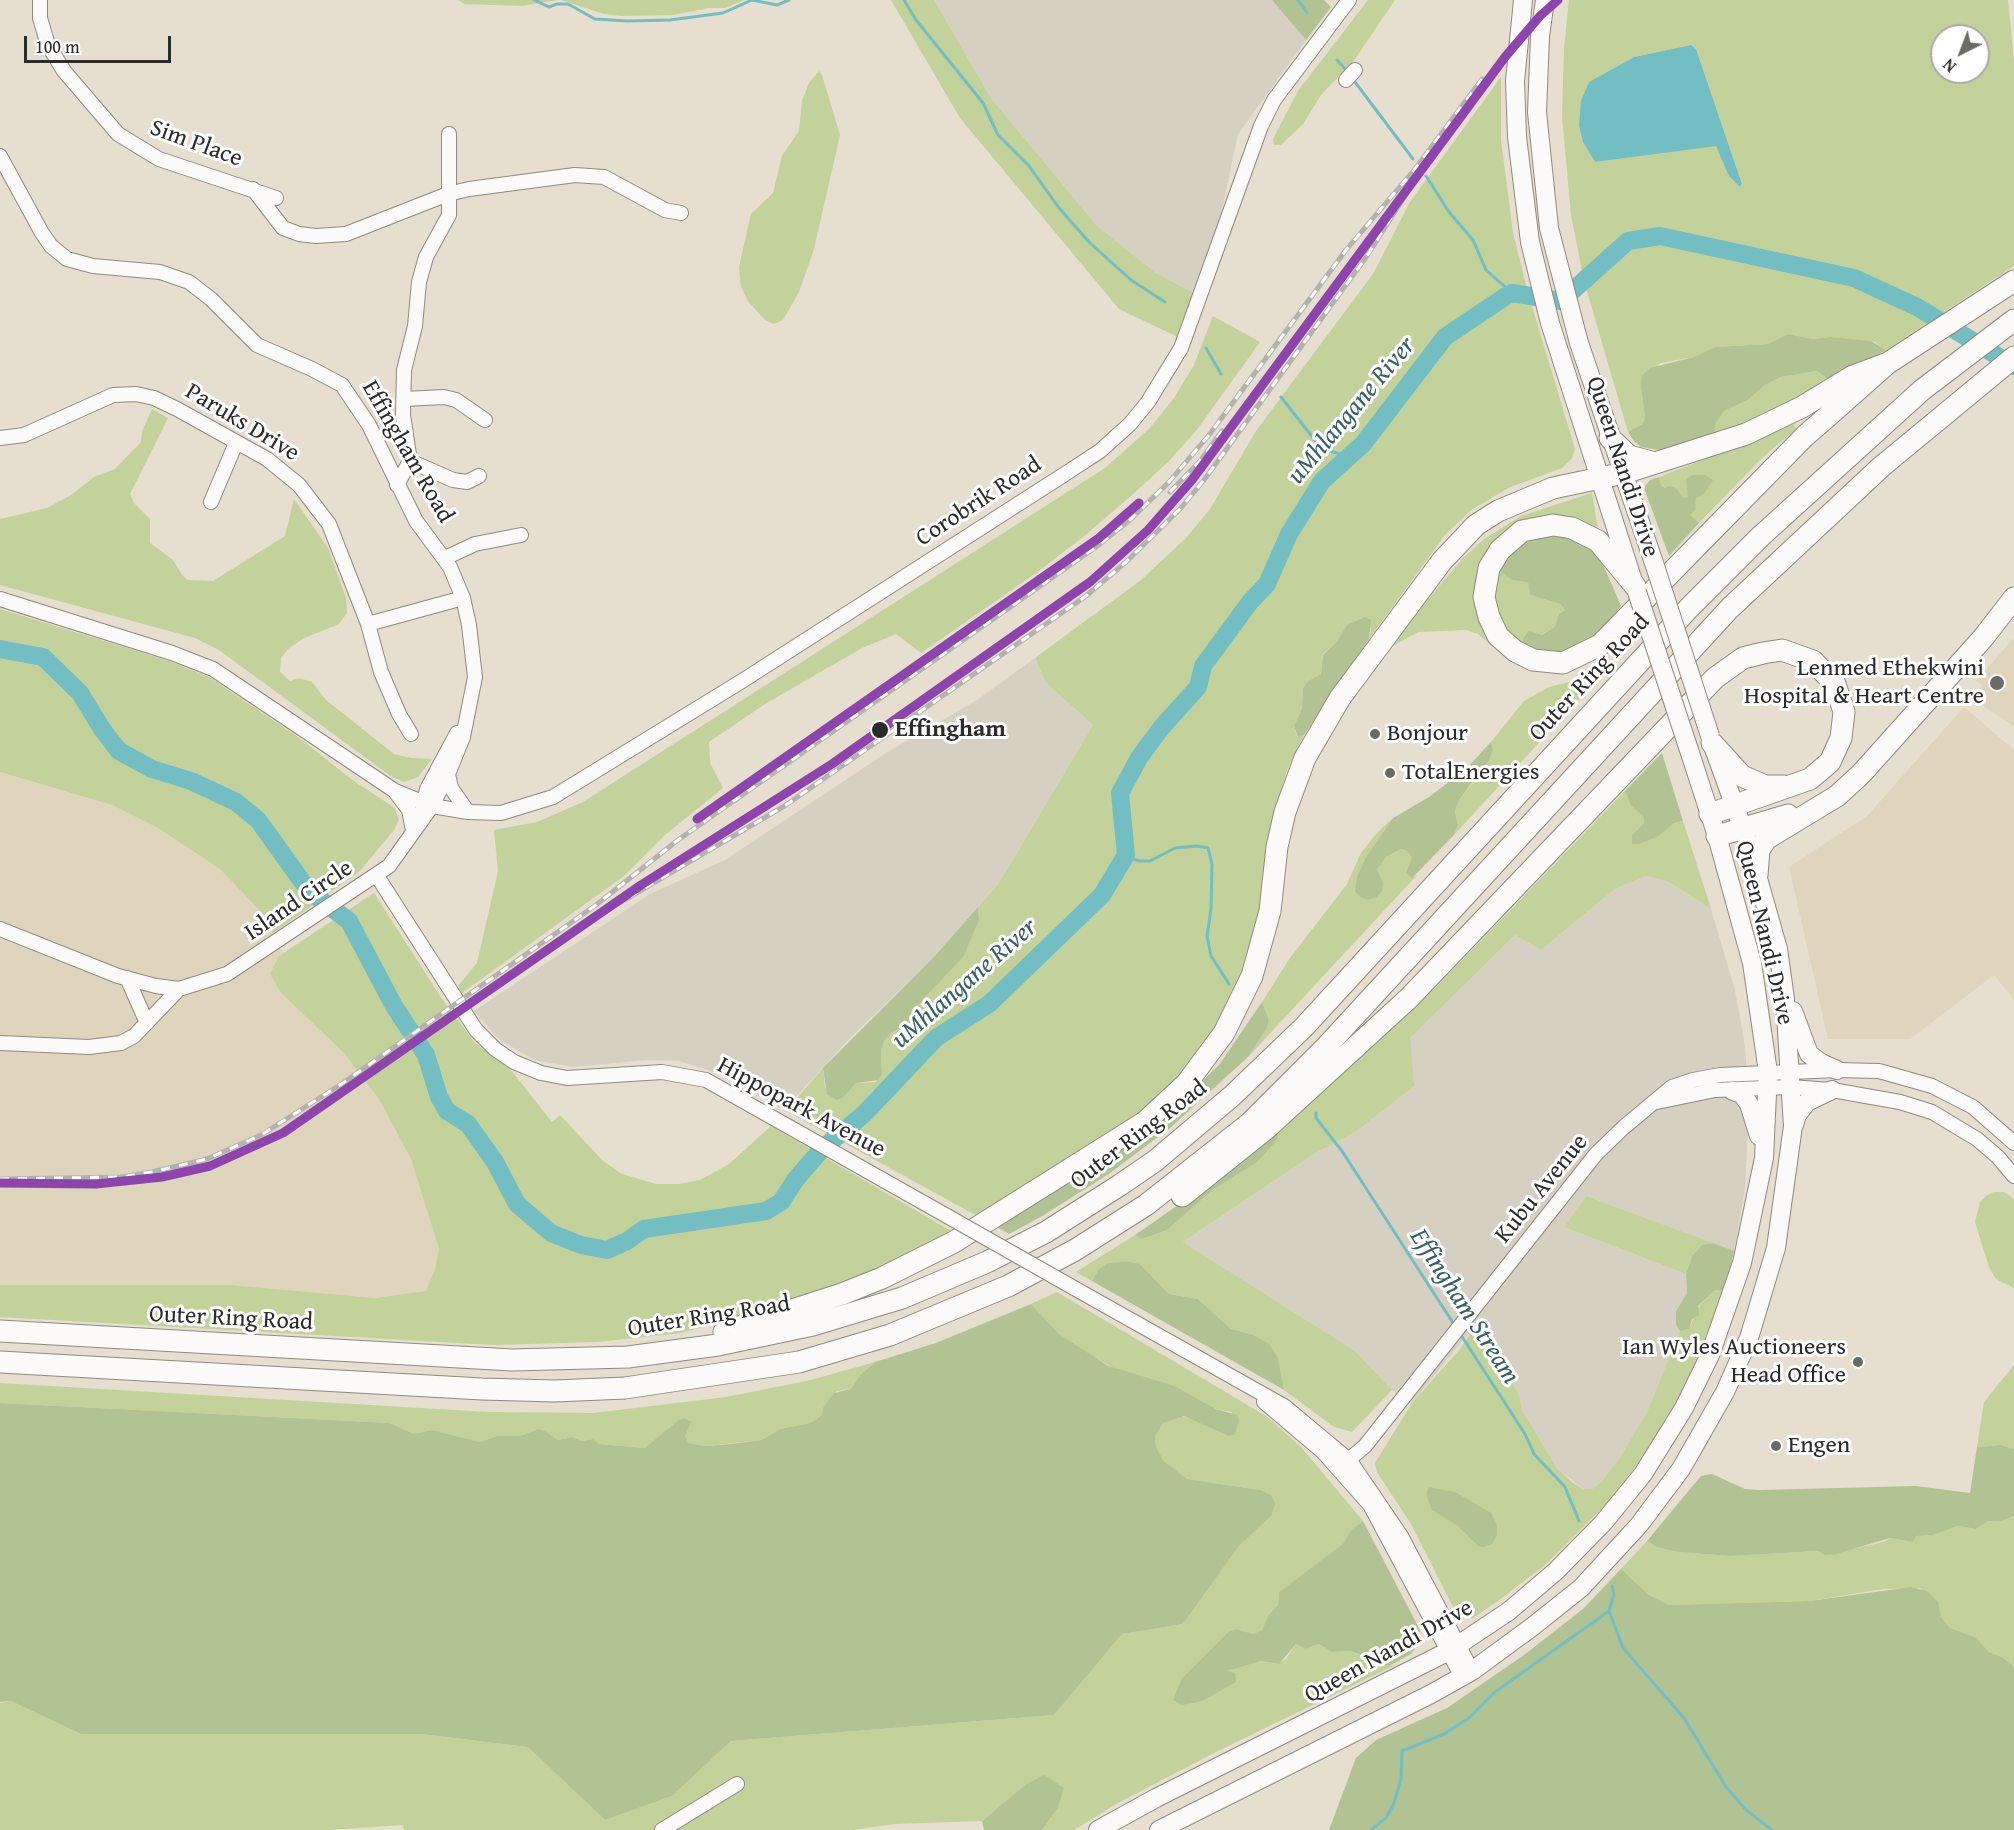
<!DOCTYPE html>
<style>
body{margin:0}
#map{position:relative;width:2014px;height:1830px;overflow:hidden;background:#e6dece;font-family:"Gentium Book Plus",serif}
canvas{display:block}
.north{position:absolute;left:1930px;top:24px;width:60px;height:60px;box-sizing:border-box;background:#fff;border:2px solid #aaa;border-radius:50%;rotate:222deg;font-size:16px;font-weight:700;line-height:24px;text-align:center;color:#2b2b2b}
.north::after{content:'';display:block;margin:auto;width:21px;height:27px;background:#6c6a64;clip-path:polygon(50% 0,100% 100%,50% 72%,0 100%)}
.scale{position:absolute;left:24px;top:36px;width:147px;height:27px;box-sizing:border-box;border:3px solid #2b2b2b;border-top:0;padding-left:8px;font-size:18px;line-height:21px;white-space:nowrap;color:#2b2b2b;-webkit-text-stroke:4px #fff;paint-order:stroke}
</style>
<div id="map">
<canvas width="2014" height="1830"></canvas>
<div class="north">N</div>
<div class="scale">100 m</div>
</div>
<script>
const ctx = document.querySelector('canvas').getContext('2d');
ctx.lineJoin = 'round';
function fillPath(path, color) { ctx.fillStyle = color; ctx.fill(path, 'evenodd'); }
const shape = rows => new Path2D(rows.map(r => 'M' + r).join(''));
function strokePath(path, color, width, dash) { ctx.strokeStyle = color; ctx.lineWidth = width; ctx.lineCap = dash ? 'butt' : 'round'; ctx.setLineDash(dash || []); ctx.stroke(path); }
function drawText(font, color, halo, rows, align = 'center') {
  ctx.font = font + ' "Gentium Book Plus",serif'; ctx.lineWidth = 6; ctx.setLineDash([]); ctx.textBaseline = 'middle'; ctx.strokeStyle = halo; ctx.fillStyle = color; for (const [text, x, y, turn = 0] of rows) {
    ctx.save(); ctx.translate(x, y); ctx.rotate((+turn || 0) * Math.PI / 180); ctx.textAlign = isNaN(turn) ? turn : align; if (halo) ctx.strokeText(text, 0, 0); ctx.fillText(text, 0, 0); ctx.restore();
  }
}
fillPath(shape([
 [2014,638,2014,726,1982,705,1979,698,1982,685,1976,681],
 [1964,707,2014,750,2014,1000,1994,975,1910,1039,1828,1039,1789,867,1867,816],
 [0,772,112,805,158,828,220,869,269,920,273,926,272,934,284,953,279,956,281,993,344,1053,379,1099,411,1159,439,1249,435,1269,426,1291,375,1298,231,1285,0,1285]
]), '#dfd5bd');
fillPath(shape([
 [934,0,1272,0,1306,40,1238,134,1217,233,1196,294,1156,273,1097,226,991,98],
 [1035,658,1046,683,1093,725,999,883,933,958,848,1040,797,1096,786,1111,714,1072,679,1061,646,1060,573,1067,535,1060,501,1041,474,1011,650,894,725,860,886,753,977,700],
 [1646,876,1667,881,1711,909,1735,990,1745,1046,1749,1103,1745,1188,1734,1251,1586,1196,1564,1227,1686,1274,1687,1293,1676,1311,1676,1325,1680,1331,1647,1412,1619,1459,1601,1482,1592,1489,1583,1489,1557,1468,1523,1412,1518,1393,1476,1324,1412,1403,1392,1390,1355,1351,1183,1242,1314,1154,1355,1132,1410,1038,1515,935,1541,950,1615,889]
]), '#d6d0c2');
fillPath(shape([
 [458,0,557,0,522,6,464,4],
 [561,0,744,0,725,8,709,8,673,15,621,16,604,14],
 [891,0,934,0,991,98,1097,226,1156,273,1196,294,1180,338,1119,309,960,118],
 [1368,0,1395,0,1355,59,1321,95,1303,124,1281,145,1274,145,1273,139,1298,91],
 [1569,0,2008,0,2014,60,2014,266,1886,350,1875,342,1830,337,1813,339,1788,334,1768,344,1715,347,1694,357,1660,363,1641,387,1645,418,1642,424,1628,432,1584,281,1571,215,1562,116,1564,49],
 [1942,36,1978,36,1978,72,1942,72],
 [1691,45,1696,49,1742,184,1740,187,1729,176,1717,145,1595,162,1583,142,1579,126,1589,82,1634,57],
 [819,71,822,75,840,135,814,249,799,292,783,320,774,324,765,320,748,301,741,287,739,267,751,214,773,193,782,156,799,131,802,101,809,83],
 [1501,77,1501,140,1513,233,1528,293,1575,449,1572,458,1562,468,1508,488,1470,511,1445,535,1369,639,1371,628,1347,625,1337,641,1323,654,1321,674,1308,681,1303,688,1302,707,1294,726,1297,737,1304,735,1288,768,1277,803,1260,914,1242,973,1214,1029,1189,1065,1142,1111,979,1217,786,1111,823,1068,825,1087,844,1097,856,1083,875,1082,882,1074,881,1051,884,1041,892,1032,906,1026,915,1008,964,956,979,920,978,907,999,883,1093,725,1046,683,1035,658,1141,580,1186,538,1210,509,1256,431,1373,274,1410,202],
 [1213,316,1260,342,1196,431,1168,462,1132,495,1083,537,1036,573,921,653,896,634,862,648,765,704,709,742,710,763,723,788,665,835,624,876,462,993,458,986,477,963,498,871,494,830,537,822,583,802,1105,468,1149,429,1174,398,1194,365],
 [1817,371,1832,382,1752,422,1713,435,1716,423,1724,411,1748,400,1765,385,1781,377],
 [152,409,168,418,130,494,134,503,150,519,150,543,173,560,182,575,188,580,213,581,285,536,294,499,328,548,346,598,347,613,339,624,304,638,288,649,281,658,280,672,290,681,299,678,312,682,326,700,394,754,411,758,432,759,418,777,404,782,392,777,219,650,195,638,0,585,0,519,47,508,71,495,94,477,115,469,141,442,142,431],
 [1794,424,1796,429,1762,458,1699,523,1689,515,1694,510,1696,498,1705,475,1699,477,1688,497,1683,499,1661,485,1659,477],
 [1592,493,1598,530,1579,520,1547,516,1527,520,1478,572,1521,663,1507,659,1478,634,1466,630,1418,632,1384,651,1463,558,1484,539,1521,516],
 [1500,566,1528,582,1530,595,1560,604,1565,610,1559,614,1556,627,1521,645,1508,633,1499,618,1494,592],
 [0,609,166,660,209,677,298,737,355,782,389,804,395,809,399,820,394,830,360,871,272,934,273,926,269,920,220,869,158,828,112,805,0,772],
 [1603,673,1454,835,1458,825,1455,811,1459,800,1481,773,1493,750,1491,742,1524,701,1549,687],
 [1625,791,1631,806,1643,816,1644,823,1632,835,1639,844,1656,837,1674,823,1683,821,1711,909,1667,881,1646,876,1615,889,1541,950,1515,935,1410,1038,1414,1086,1355,1132,1314,1154,1183,1242,1355,1351,1392,1390,1352,1432,1334,1427,1284,1390,1278,1358,1251,1334,1231,1329,1198,1299,1169,1294,1140,1264,1098,1270,1092,1281,1076,1272,1135,1235,1142,1239,1167,1230,1214,1189,1256,1163,1275,1130,1369,1050,1436,987],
 [1393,818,1366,857,1377,870,1386,857,1401,849,1407,851,1412,856,1412,878,1418,874,1248,1057,1267,1028,1269,1020,1262,1002,1290,958,1347,884,1361,853,1376,834],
 [374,893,442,999,475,1043,510,1069,552,1122,560,1115,603,1161,622,1174,656,1184,678,1184,700,1180,729,1164,771,1126,951,1231,903,1257,854,1279,722,1322,681,1333,597,1342,493,1345,0,1317,0,1285,231,1285,375,1298,426,1291,435,1269,439,1249,411,1159,379,1099,344,1053,281,993,270,974,279,956],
 [1994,1192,2004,1192,2014,1199,2014,1288,1996,1279,1989,1267,1975,1222,1980,1202,1987,1195],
 [1586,1196,1713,1243,1702,1245,1692,1256,1686,1274,1564,1227],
 [1725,1288,1701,1353,1675,1406,1644,1456,1607,1503,1545,1565,1498,1601,1473,1618,1461,1617,1456,1613,1411,1524,1377,1472,1375,1463,1412,1403,1461,1348,1476,1324,1485,1332,1518,1393,1523,1412,1557,1468,1573,1483,1583,1489,1592,1489,1601,1482,1619,1459,1647,1412,1680,1331,1689,1329,1698,1307,1715,1290,1720,1291],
 [1057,1292,1266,1416,1301,1447,1363,1521,1352,1529,1344,1544,1279,1592,1278,1605,1269,1614,1262,1630,1253,1634,1237,1629,1229,1631,1182,1678,1226,1672,1248,1662,1260,1661,1277,1664,1286,1659,1296,1644,1306,1649,1319,1644,1332,1652,1351,1651,1389,1666,1395,1665,1216,1752,1118,1803,1074,1830,1042,1830,1057,1809,1025,1785,982,1821,894,1824,853,1830,404,1830,403,1825,328,1830,0,1830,0,1703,11,1701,81,1734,421,1734,528,1747,605,1820,672,1796,731,1741,1054,1715,1122,1634,1183,1624,1239,1546,1271,1516,1260,1490,1187,1479,1164,1461,1156,1447,1155,1436,1158,1429,1162,1423,1180,1416,1200,1421,1229,1436,1232,1412,1216,1409,1175,1386,1122,1373,1083,1351,1059,1334,1031,1304],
 [875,1362,861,1374,851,1389,837,1391,824,1408,822,1415,810,1423,780,1429,762,1440,706,1446,687,1443,685,1436,645,1448,599,1444,593,1439,582,1441,572,1437,558,1440,545,1431,538,1429,520,1436,497,1436,480,1442,432,1430,414,1434,390,1423,0,1403,0,1383,488,1412,594,1413,726,1397,811,1380],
 [2014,1365,2014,1449,2001,1445,1977,1447,1984,1402],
 [2014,1516,2014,1666,2002,1657,1989,1652,1975,1637,1950,1628,1941,1617,1935,1599,1920,1588,1883,1589,1810,1601,1668,1605,1649,1595,1621,1569,1647,1541,1656,1547,1678,1552,1730,1556,1818,1551,1824,1555,1884,1542,1890,1538,1913,1542,1915,1536,1933,1535,1958,1526,1976,1529,1988,1521,2001,1521]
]), '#c3d19a');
fillPath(shape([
 [1272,0,1324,0,1331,7,1306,40],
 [1788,334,1813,339,1830,337,1871,341,1886,350,1832,382,1817,371,1781,377,1765,385,1748,400,1724,411,1716,423,1713,435,1660,450,1641,447,1634,441,1628,432,1642,424,1645,418,1641,387,1642,376,1650,368,1694,357,1715,347,1768,344],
 [1692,475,1705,475,1713,480,1703,495,1696,498,1695,510,1690,515,1699,523,1669,556,1644,488,1650,480,1659,477,1661,485,1665,488,1670,486,1676,488,1683,498,1688,497,1686,480],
 [1559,535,1584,543,1599,555,1621,606,1601,632,1572,651,1546,654,1521,645,1524,637,1529,631,1542,635,1555,627,1559,614,1565,610,1560,604,1530,595,1528,582,1513,580,1502,573,1500,566,1525,542],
 [1365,617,1371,620,1369,639,1304,735,1298,737,1294,726,1302,708,1303,688,1308,681,1321,674,1323,655,1337,641,1347,625],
 [1491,742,1493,750,1489,760,1459,800,1455,811,1458,825,1454,835,1412,878,1406,873,1412,857,1407,851,1401,849,1386,857,1377,870,1383,883,1382,891,1377,897,1367,900,1360,897,1355,891,1357,877,1366,857,1393,818,1429,797,1466,769],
 [1662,753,1683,821,1674,823,1657,837,1639,844,1632,844,1632,835,1644,823,1643,816,1631,806,1625,791],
 [978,907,979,920,964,956,915,1008,906,1026,892,1032,884,1041,881,1051,882,1074,878,1080,856,1083,844,1097,837,1100,827,1094,823,1068,933,958],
 [1262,1002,1269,1020,1267,1028,1248,1057,1170,1128,1110,1173,1044,1215,1009,1234,994,1225,1163,1119,1219,1065],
 [1275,1130,1278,1133,1277,1140,1256,1163,1214,1189,1167,1230,1142,1239,1135,1235,1194,1194],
 [1713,1243,1734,1251,1725,1288,1720,1291,1715,1290,1698,1306,1699,1315,1692,1319,1689,1329,1680,1331,1676,1325,1676,1311,1687,1293,1686,1274,1692,1256,1702,1245],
 [1128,1262,1140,1264,1169,1294,1198,1299,1231,1329,1251,1334,1269,1344,1278,1358,1284,1390,1092,1281,1098,1270,1108,1263],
 [1031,1304,1059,1334,1108,1366,1175,1386,1216,1409,1237,1415,1239,1420,1235,1434,1229,1436,1184,1416,1163,1423,1155,1436,1156,1447,1164,1461,1187,1479,1260,1490,1271,1495,1275,1504,1271,1516,1239,1546,1183,1624,1122,1634,1054,1715,731,1741,672,1796,605,1820,528,1747,421,1734,81,1734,11,1701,0,1702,0,1403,390,1423,414,1434,432,1430,480,1442,497,1436,520,1436,538,1429,545,1431,558,1440,572,1437,582,1441,593,1439,599,1444,645,1448,679,1420,685,1418,691,1422,685,1436,688,1443,706,1446,731,1444,762,1440,780,1429,810,1423,822,1415,823,1408,834,1393,851,1389,861,1374,875,1362,936,1343],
 [2001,1445,2014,1449,2014,1516,2001,1521,1988,1521,1976,1529,1958,1526,1933,1535,1916,1536,1913,1542,1890,1538,1836,1554,1824,1555,1818,1551,1730,1556,1678,1552,1656,1547,1647,1541,1701,1476,1712,1474,1745,1489,1760,1490,1916,1486,1970,1493,1977,1447],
 [1429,1487,1455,1492,1491,1513,1497,1525,1497,1535,1492,1544,1484,1547,1478,1546,1458,1526,1432,1510,1426,1494],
 [1363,1521,1420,1630,1417,1646,1411,1654,1389,1666,1351,1651,1332,1652,1319,1644,1306,1649,1296,1644,1279,1664,1260,1661,1227,1671,1235,1673,1236,1682,1202,1701,1182,1705,1173,1700,1182,1678,1229,1631,1237,1629,1253,1634,1262,1630,1269,1614,1278,1605,1279,1592,1343,1544,1352,1529],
 [1621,1569,1649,1595,1669,1605,1810,1601,1911,1587,1927,1591,1938,1602,1941,1617,1950,1628,1975,1637,1989,1652,2002,1657,2014,1666,2014,1830,1329,1830,1356,1758,1376,1740,1447,1708,1524,1655,1583,1609],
 [1044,1775,1064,1788,1057,1809,1042,1830,984,1830,982,1821,1025,1785]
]), '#b1c293');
fillPath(shape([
 [1691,45,1696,49,1742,184,1740,187,1729,176,1716,146,1595,162,1583,142,1579,126,1581,101,1589,82,1634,57]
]), '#72bec2');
strokePath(shape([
 [534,0,549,7,557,4,568,4,595,19,627,21,670,20,723,13,752,0],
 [752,0,777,5,789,0],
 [904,0,916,20,983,103,998,135,1029,166,1059,208,1090,243,1131,280,1165,302],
 [1298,0,1307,13],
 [1337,60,1348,72],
 [1352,78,1413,159],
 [1426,176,1449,212,1473,240,1486,270,1512,293],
 [1206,348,1221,374],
 [1281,397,1321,448,1343,455,1359,447],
 [1125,841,1128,858,1140,861,1150,861,1175,848,1197,846,1208,848,1212,864,1211,909,1207,936,1211,956,1229,984],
 [1316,1113,1316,1118,1342,1151,1455,1326],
 [1459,1332,1525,1434,1534,1454,1565,1487,1579,1521],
 [1609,1611,1623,1648,1684,1718,1726,1787,1746,1810,1772,1830],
 [1371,1830,1386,1818,1394,1803,1401,1778,1402,1751,1444,1734,1469,1718,1495,1692,1609,1611,1614,1594,1612,1586]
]), '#72bec2', 3);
strokePath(shape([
 [0,649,43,657,80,693,102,729,119,751,152,769,191,781,236,802,258,820,309,891,349,921,394,1006,426,1055,439,1097,447,1111,468,1124,495,1162,517,1204,551,1233,581,1245,607,1250,627,1241,644,1229,766,1211,781,1202,796,1179,822,1149,864,1114,936,1038,989,1004,1102,895,1126,855,1120,793,1139,758,1161,728,1198,687,1203,666,1250,602,1267,584,1289,534,1322,481,1363,444,1445,337,1506,296,1512,293,1561,301,1628,241,1660,236,1854,278,1917,307,2014,366]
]), '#72bec2', 18);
const minor = shape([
 [40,0,40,18,48,45,64,71,118,134,159,159,276,198],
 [1346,80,1355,70],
 [0,156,42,233,51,246,67,259,93,266,160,272,189,282,211,299,257,345,312,369,342,385,369,425,416,521,450,567,463,598,469,625,475,677,463,737,448,774,432,806,389,866,227,974,179,989,156,986,118,976,0,929],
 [253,189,283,228,299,234,316,236,346,234,448,194,469,189,575,175,604,177,665,210,681,213],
 [404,399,444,397,456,400,485,420],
 [0,438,24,435,113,395,136,394,154,398,177,409,267,459,299,485,329,524,368,624,381,672,399,714,411,734],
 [410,461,453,480,467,482,479,476],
 [397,485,410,461,403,415,404,370,415,326,419,282,426,257,449,215,449,134],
 [211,502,236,443],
 [445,558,475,544,521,535],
 [0,599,172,653,213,669,395,791,432,806,468,812,501,813,553,797,742,681,1068,472,1100,451,1130,424,1148,402,1181,348,1261,126,1274,100,1349,0],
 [368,624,463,598],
 [448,774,451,788,468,812],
 [396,793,409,810,413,831],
 [422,811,427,789,457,733],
 [377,876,476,1030,495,1049,514,1062,541,1073,567,1078,662,1072,706,1080,947,1216],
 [127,978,147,1023],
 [0,1043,89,1047,121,1043,134,1036,179,989],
 [1657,1102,1715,1090,1790,1087,1832,1090,1900,1102,1932,1112,1977,1139,1998,1157,2014,1176],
 [1074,1288,1284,1406,1350,1461,1401,1536,1472,1671],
 [1264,1402,1323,1452,1370,1505,1462,1677],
 [1339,1468,1365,1446,1596,1154,1624,1127,1672,1087,1693,1080,1720,1075,1837,1070,1879,1071,1932,1086,1973,1107,2014,1143],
 [662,1830,737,1784]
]);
const major = shape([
 [1523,0,1515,81,1517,137,1530,242,1550,323,1633,581],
 [1545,0,1540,36,1537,112,1549,228,1579,343,1655,566],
 [1793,1011,1809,1054,1821,1063,1837,1070],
 [1733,1091,1742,1094,1749,1104,1759,1136],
 [1794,1125,1797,1115,1807,1102,1832,1090],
 [1098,1830,1156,1798,1449,1651,1509,1611,1556,1571,1603,1523,1643,1474,1684,1408,1710,1355,1742,1263,1764,1158,1768,1072,1752,963,1717,836,1690,753],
 [1159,1830,1431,1694,1472,1671,1532,1627,1581,1588,1639,1525,1681,1469,1725,1392,1749,1338,1776,1248,1793,1126,1785,999,1778,949,1747,840,1713,746]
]);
const highway = shape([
 [1610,438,1629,456,1655,463],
 [1635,586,1598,541,1572,528,1553,525,1522,531,1500,550,1489,568,1484,597,1489,617,1498,636,1515,651,1533,660,1563,663,1600,645,1805,436,1836,409,1888,363,2014,281],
 [1712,743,1742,776,1765,786,1784,786],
 [1717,836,1788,815],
 [1757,875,1759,850,1766,839,1837,796,1861,774,1983,638,2014,598],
 [1182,1196,1267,1128,1409,998,1715,678,1743,658,1763,653,1782,650,1813,661,1835,684,1844,712,1841,738,1830,762,1810,779,1710,814],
 [0,1331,512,1360,628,1357,718,1345,813,1325,902,1298,987,1262,1046,1232,1120,1185,1155,1161,1232,1096,1304,1027,1689,608,1761,536,1922,390,2014,320],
 [724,1332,842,1294,882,1278,954,1242,1145,1122,1186,1084,1224,1033,1252,976,1270,911,1277,847,1285,812,1305,758,1340,698,1442,561,1476,525,1498,511,1553,488,1624,473,1746,434,1802,407,1853,376,1888,363],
 [0,1362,482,1389,555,1391,625,1388,799,1362,890,1335,1008,1286,1075,1250,1146,1205,1250,1123,1324,1049,1730,608,1881,467,2014,357]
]);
strokePath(minor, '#8f8a82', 16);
strokePath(major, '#8f8a82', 20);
strokePath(highway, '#8f8a82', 23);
strokePath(minor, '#fbfaf8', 14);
strokePath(major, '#fbfaf8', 18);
strokePath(highway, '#fbfaf8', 21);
const rail = shape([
 [1170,492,1200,461,1222,431],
 [599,915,786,805,1086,596,1126,562,1180,509,1204,480,1367,256,1413,183],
 [0,1179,121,1177,152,1172,207,1159,261,1135,340,1085,596,905,678,840,1096,547,1131,519,1169,482,1209,435,1346,250,1415,169,1482,79]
]);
strokePath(rail, '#b3b2af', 5);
strokePath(rail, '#fff', 3, [9]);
const minorBridge = shape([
 [947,1216,1074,1288]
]);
const majorBridge = shape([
 [1655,566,1710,736],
 [1637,592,1690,753]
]);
strokePath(minorBridge, '#8f8a82', 16, []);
strokePath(majorBridge, '#8f8a82', 20, []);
strokePath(minorBridge, '#fbfaf8', 14);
strokePath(majorBridge, '#fbfaf8', 18);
strokePath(shape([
 [697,819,1099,538,1139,503],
 [0,1183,96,1184,162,1177,210,1166,283,1133,641,885,832,764,1090,582,1148,530,1192,480,1505,57,1540,16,1558,0]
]), '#8e44ad', 9);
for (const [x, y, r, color] of [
 [1997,683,8,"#6c6a64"],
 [880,730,9,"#2b2b2b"],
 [1375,734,6,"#6c6a64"],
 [1390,773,6,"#6c6a64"],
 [1858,1362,6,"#6c6a64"],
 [1776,1446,6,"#6c6a64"]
]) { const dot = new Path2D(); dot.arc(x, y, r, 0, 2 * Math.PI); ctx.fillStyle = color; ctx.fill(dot); strokePath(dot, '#fff', 2); }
drawText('24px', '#2b2b2b', '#fff', [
 ["Sim Place",196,144,20],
 ["Paruks Drive",242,423,31],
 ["Effingham Road",407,452,60],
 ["Queen Nandi Drive",1622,467,72],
 ["Corobrik Road",979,502,-33],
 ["Outer Ring Road",1590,678,-47],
 ["Island Circle",299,901,-34],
 ["Queen Nandi Drive",1764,933,77],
 ["Hippopark Avenue",801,1108,28],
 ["Outer Ring Road",1139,1135,-37],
 ["Kubu Avenue",1542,1189,-51],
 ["Outer Ring Road",709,1317,-9],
 ["Outer Ring Road",231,1319,3],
 ["Queen Nandi Drive",1389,1652,-29]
]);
drawText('24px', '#2b2b2b', '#fff', [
 ["Lenmed Ethekwini",1984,669,"right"],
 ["Hospital & Heart Centre",1984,697,"right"],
 ["Bonjour",1387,734],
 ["TotalEnergies",1402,773],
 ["Ian Wyles Auctioneers",1846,1348,"right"],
 ["Head Office",1846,1376,"right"],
 ["Engen",1788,1446]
], 'left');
drawText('bold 24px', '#2b2b2b', '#fff', [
 ["Effingham",895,730]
], 'left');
drawText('italic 26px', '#346165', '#fff', [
 ["uMhlangane River",1352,411,-50],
 ["uMhlangane River",965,984,-41],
 ["Effingham Stream",1464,1307,57]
]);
</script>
